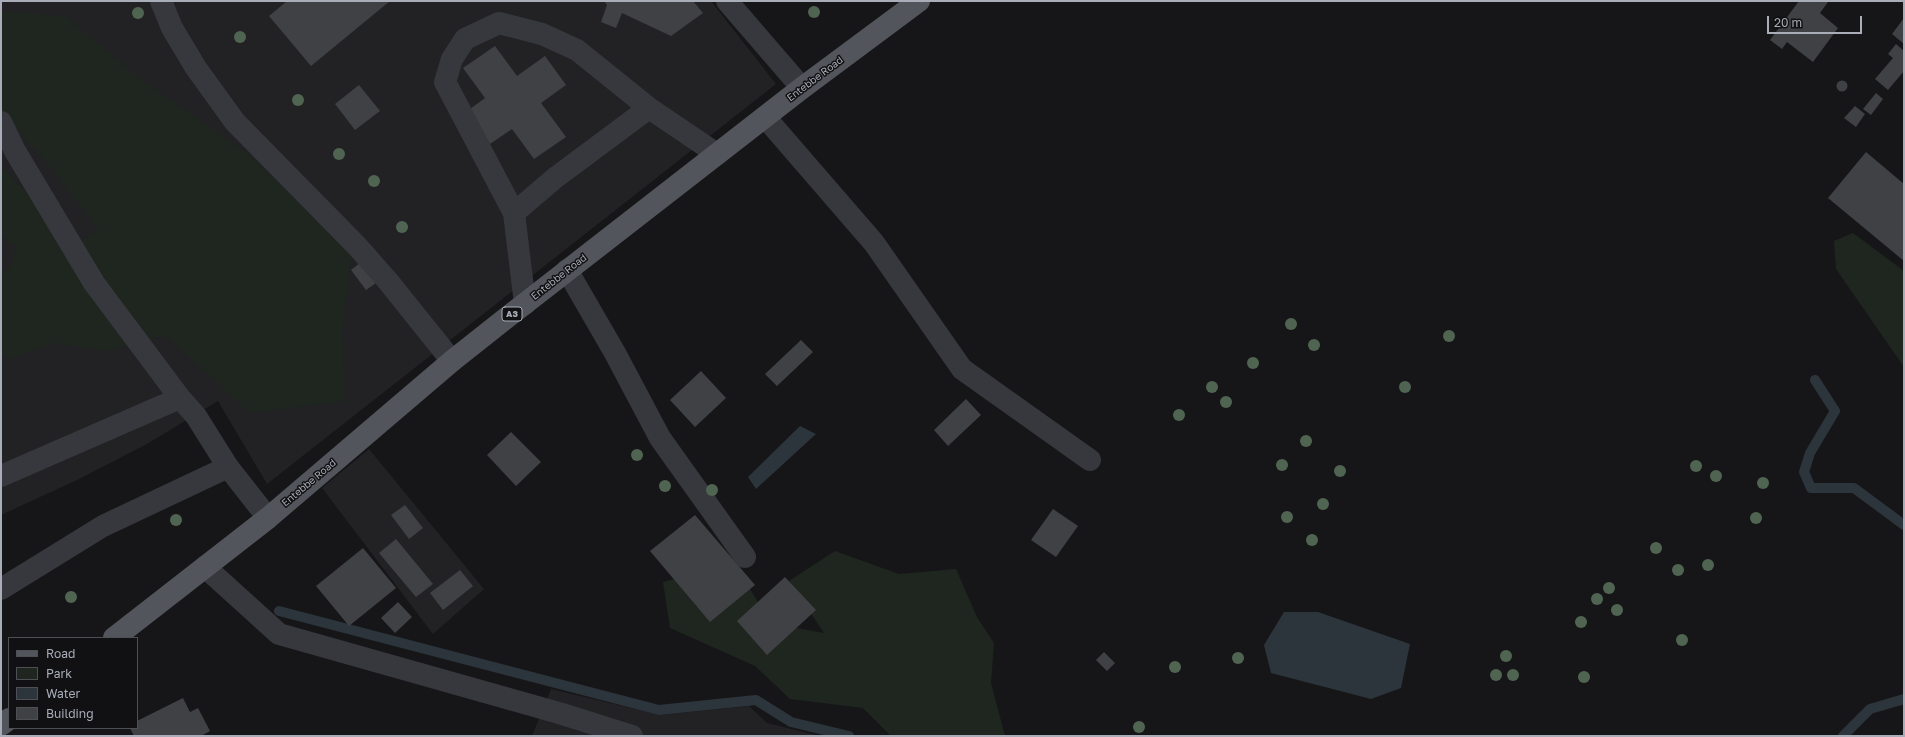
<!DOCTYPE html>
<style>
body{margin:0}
#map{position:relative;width:1905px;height:737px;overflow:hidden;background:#161618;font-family:"Golos Text",sans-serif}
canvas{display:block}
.frame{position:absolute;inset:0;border:2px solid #a8adb8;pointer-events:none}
.legend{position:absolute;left:8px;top:637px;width:130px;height:92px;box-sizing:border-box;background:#111113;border:1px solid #4d4f55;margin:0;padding:5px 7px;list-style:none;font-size:12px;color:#a8adb8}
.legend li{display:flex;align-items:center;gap:8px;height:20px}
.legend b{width:20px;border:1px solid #4d4f55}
.scale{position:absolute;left:1767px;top:16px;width:95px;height:18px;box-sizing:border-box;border:2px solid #a8adb8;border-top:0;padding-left:5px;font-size:12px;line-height:14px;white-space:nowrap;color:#a8adb8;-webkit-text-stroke:3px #111113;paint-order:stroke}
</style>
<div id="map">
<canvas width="1905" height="737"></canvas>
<div class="frame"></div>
<ul class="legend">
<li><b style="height:5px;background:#53555c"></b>Road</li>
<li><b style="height:11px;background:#1e261f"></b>Park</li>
<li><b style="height:11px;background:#2c353c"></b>Water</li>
<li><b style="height:11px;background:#404145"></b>Building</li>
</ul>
<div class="scale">20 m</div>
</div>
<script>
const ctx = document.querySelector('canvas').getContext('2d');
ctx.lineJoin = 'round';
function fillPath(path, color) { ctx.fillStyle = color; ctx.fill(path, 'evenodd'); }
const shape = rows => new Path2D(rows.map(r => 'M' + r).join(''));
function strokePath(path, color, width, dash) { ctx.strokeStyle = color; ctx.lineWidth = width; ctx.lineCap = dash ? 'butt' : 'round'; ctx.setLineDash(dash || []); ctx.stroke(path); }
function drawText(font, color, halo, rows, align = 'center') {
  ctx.font = font + ' "Golos Text",sans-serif'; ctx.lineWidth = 3; ctx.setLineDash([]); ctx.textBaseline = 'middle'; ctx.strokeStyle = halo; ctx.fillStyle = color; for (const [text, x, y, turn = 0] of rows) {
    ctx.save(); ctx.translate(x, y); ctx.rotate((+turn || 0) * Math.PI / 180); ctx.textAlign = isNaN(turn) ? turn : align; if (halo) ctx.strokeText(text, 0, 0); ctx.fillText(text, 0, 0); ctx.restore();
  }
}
fillPath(shape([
 [1,1,711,1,776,84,267,484,218,401,147,444,77,480,1,515],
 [369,449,484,589,433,634,322,488],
 [551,689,660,715,749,706,767,723,820,736,532,736]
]), '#222225');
fillPath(shape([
 [1,11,65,16,138,77,247,153,352,249,342,331,345,401,249,413,166,335,106,351,54,343,8,359,1,354,1,271,9,270,16,247,1,235,1,167,77,244,98,229,46,161,1,113],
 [1853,233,1904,271,1904,367,1836,269,1834,241],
 [835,551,899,574,956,569,977,617,994,643,991,683,1005,736,891,736,863,708,790,699,755,666,670,628,663,582,735,563,770,623,824,633,789,581]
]), '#1e261f');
fillPath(shape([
 [800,426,816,434,756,489,748,477],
 [1284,612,1318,612,1410,644,1401,688,1371,699,1271,673,1264,645]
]), '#2c353c');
strokePath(shape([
 [1815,380,1835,411,1810,453,1804,472,1811,488,1854,488,1904,525],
 [279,611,659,710,756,700,791,722,849,736],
 [1843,736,1870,709,1904,699]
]), '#2c353c', 10);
fillPath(shape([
 [287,1,390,1,311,66,269,16],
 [604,1,693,1,703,13,671,36,622,13,616,28,601,22,607,5],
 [1799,1,1827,1,1828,2,1820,13,1838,28,1813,62,1787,42,1782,49,1770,40],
 [1904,18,1904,44,1892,34],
 [1896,44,1904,51,1904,71,1888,90,1875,79,1893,58,1888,54],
 [495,46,517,76,545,56,566,85,541,103,566,137,534,159,512,129,490,144,466,112,485,98,463,68],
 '1836.5 86a5.5 5.5 0 1 1 11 0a5.5 5.5 0 1 1-11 0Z',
 [359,85,380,111,355,130,335,104],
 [1876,93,1883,99,1871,115,1863,109],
 [1855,106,1865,114,1856,127,1844,118],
 [1866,152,1904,184,1904,261,1828,198],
 [365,259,380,280,366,290,351,270],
 [801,340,813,352,777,386,765,374],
 [701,371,726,398,695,427,670,400],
 [966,399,981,415,948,446,934,430],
 [511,432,541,462,516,486,487,455],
 [405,505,423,528,409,539,391,515],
 [1053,509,1078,526,1056,557,1031,540],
 [695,515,755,585,710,622,650,551],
 [396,539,433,584,416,597,379,553],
 [363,548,396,588,349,626,316,586],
 [460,570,473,586,443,610,430,593],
 [785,577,816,610,767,655,737,621],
 [398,602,412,617,395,633,381,618],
 [1104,652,1115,663,1107,671,1096,660],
 [183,698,190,712,198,708,210,731,201,736,134,736,130,728,137,728,137,721]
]), '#404145');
strokePath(shape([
 [161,1,172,28,196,68,235,122,357,246,387,280,452,361],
 [727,1,802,88],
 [765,117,874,243,962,369,1090,460],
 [1,122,15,151,94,283,180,398],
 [514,213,445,82,452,59,465,39,499,23,542,34,577,50,649,108],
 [567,270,615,353,660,438,745,557],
 [525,304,514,213,555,178,649,108,717,154],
 [1,476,180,398,196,416,228,467,268,518],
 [205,567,279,634,559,713,632,736],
 [1,589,103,526,228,467]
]), '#37383d', 22);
strokePath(shape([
 [114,638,268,518,452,361,505,319,802,88,919,1],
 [1,725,9,719]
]), '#53555c', 22);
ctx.fillStyle = '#506452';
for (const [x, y] of [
 [814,12],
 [138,13],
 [240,37],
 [298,100],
 [339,154],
 [374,181],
 [402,227],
 [1291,324],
 [1449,336],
 [1314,345],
 [1253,363],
 [1212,387],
 [1405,387],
 [1226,402],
 [1179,415],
 [1306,441],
 [637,455],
 [1282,465],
 [1696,466],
 [1340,471],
 [1716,476],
 [1763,483],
 [665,486],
 [712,490],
 [1323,504],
 [1287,517],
 [1756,518],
 [176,520],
 [1312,540],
 [1656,548],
 [1708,565],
 [1678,570],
 [1609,588],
 [71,597],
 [1597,599],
 [1617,610],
 [1581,622],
 [1682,640],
 [1506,656],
 [1238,658],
 [1175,667],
 [1496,675],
 [1513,675],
 [1584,677],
 [1139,727]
]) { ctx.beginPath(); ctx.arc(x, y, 6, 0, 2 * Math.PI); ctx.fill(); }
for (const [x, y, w] of [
 [512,314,20]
]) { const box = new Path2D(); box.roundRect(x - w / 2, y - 7, w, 14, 3); ctx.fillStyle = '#111113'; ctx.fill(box); strokePath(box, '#a8adb8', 1); }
drawText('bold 9px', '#a8adb8', null, [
 ["A3",512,314]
]);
drawText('10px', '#a8adb8', '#111113', [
 ["Entebbe Road",815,79,-37],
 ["Entebbe Road",559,277,-38],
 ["Entebbe Road",309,483,-40]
]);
</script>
